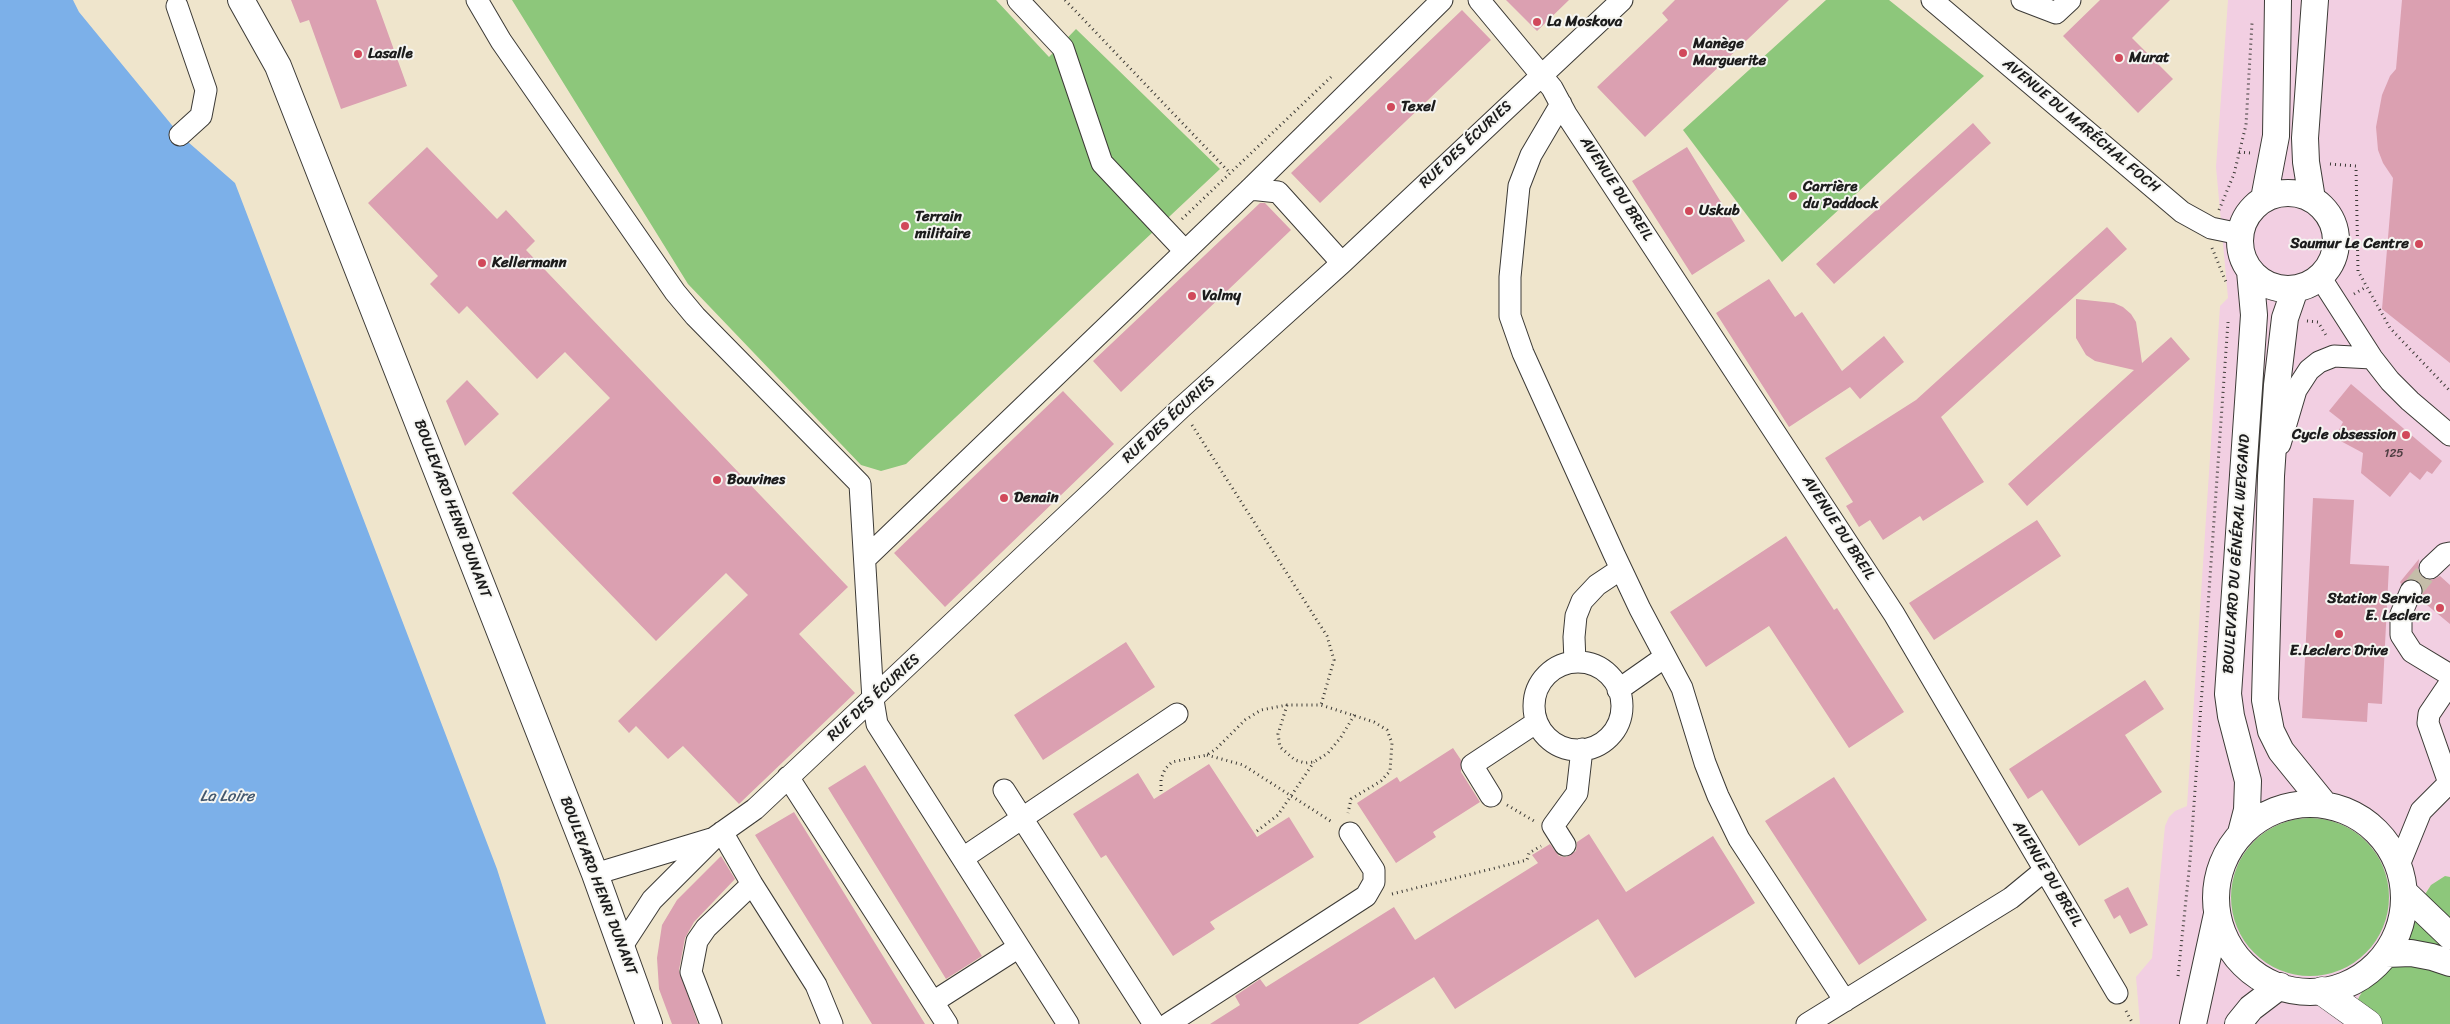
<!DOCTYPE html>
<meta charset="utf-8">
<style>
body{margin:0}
canvas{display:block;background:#efe5cc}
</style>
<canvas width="2450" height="1024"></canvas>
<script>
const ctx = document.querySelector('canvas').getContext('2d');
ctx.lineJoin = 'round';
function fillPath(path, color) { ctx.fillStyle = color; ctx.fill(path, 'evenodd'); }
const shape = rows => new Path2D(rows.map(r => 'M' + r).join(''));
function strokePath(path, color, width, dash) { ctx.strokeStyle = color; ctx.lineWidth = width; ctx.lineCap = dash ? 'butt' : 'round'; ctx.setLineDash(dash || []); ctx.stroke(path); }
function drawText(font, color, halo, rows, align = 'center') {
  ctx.font = font + ' Sriracha,sans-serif'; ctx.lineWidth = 4; ctx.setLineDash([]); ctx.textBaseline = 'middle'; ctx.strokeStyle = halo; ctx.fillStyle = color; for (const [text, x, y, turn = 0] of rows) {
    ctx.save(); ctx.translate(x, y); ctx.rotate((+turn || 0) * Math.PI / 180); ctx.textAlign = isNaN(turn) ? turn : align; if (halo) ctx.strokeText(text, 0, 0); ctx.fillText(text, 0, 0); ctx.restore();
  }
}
fillPath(shape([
 [2228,0,2450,0,2450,877,2445,876,2430,886,2359,997,2350,1024,2140,1024,2136,977,2152,958,2165,826,2169,817,2175,811,2187,806,2220,306,2228,298,2216,167]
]), '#f2cfe2');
fillPath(shape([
 [512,0,996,0,1049,57,1076,29,1220,169,906,464,881,471,861,465,688,284],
 [1826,0,1889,0,1984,76,1782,262,1683,130],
 '2231 897a79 79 0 1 1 158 0a79 79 0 1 1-158 0Z',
 [2445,876,2450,877,2450,1024,2350,1024,2359,997,2431,885]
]), '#8dc77b');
fillPath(shape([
 [0,0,73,0,79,12,180,135,235,183,497,869,546,1024,0,1024]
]), '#7cb0e9');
fillPath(shape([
 [291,0,376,0,407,86,341,109,309,20,300,23],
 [1506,0,1569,0,1537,31],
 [1675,0,1789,0,1645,137,1597,87,1668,20,1662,13],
 [2100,0,2170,0,2132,38,2173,79,2138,113,2063,36],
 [2402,0,2450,0,2450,363,2382,309,2393,178,2383,163,2378,150,2376,127,2382,95,2390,76,2396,69],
 [1462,10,1491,40,1320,203,1291,173],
 [1973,123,1991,143,1834,284,1816,264],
 [427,147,497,219,506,210,535,241,526,250,848,587,799,634,855,693,739,804,683,746,668,759,636,726,629,733,618,721,748,595,726,573,656,641,512,493,610,398,565,352,537,379,467,306,459,314,430,284,438,276,368,203],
 [1687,147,1745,241,1692,275,1632,181],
 [1260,203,1265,203,1291,230,1121,392,1093,361],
 [2107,227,2127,249,1941,417,1984,482,1923,521,1920,516,1883,540,1870,520,1859,527,1846,506,1853,502,1825,458,1916,400],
 [1769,279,1795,317,1802,312,1842,371,1884,336,1904,362,1860,399,1850,387,1789,427,1716,313],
 [2076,299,2114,303,2123,307,2131,314,2136,322,2142,363,2171,337,2190,359,2027,506,2008,484,2134,370,2095,361,2086,355,2076,338],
 [467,380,499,414,465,446,446,401],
 [2351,384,2442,461,2432,474,2427,471,2420,480,2410,472,2390,497,2361,473,2363,453,2335,438,2343,422,2329,411],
 [1063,391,1114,444,945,607,894,553],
 [2313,498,2354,500,2350,564,2389,566,2382,704,2368,703,2367,722,2302,718],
 [2037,520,2061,556,1934,640,1909,603],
 [1786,536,1834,610,1837,608,1904,712,1849,748,1769,626,1706,667,1670,612],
 [2419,559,2418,570,2421,577,2432,580,2440,576,2450,585,2450,624,2421,600,2423,590,2421,583,2410,579,2401,584,2400,582],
 [1126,642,1155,687,1043,760,1014,715],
 [2145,680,2164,709,2125,735,2162,792,2079,846,2042,790,2028,799,2009,769],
 [1453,748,1461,760,1461,772,1480,802,1433,832,1436,837,1396,863,1357,803,1397,777,1400,782],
 [1209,764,1257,837,1289,817,1314,857,1210,922,1215,929,1173,956,1106,855,1101,858,1073,814,1138,773,1154,799],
 [865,765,982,956,946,979,828,788],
 [1834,777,1927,920,1859,965,1765,821],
 [794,812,925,1024,872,1024,755,835],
 [1589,834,1626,892,1713,836,1755,903,1635,978,1598,919,1455,1009,1434,977,1358,1024,1210,1024,1240,1005,1235,996,1260,979,1266,987,1394,907,1415,940,1538,863,1532,855,1550,844,1559,856,1566,857,1576,851,1577,842],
 [721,856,735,879,694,922,685,938,679,970,698,1024,672,1024,659,989,657,958,662,925,677,900],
 [2128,887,2148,925,2130,934,2120,915,2114,919,2104,900]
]), '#dba0b1');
strokePath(shape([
 [2411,591,2430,568]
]), '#c5bda9', 21, [21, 11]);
const minor = shape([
 [477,0,501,41,675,292,695,316,860,484,873,700,877,724,1068,1024],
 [1018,0,1063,48,1102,163,1184,250],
 [1479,0,1552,88,1566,114,1894,614,2117,993],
 [1932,0,2182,212,2211,228,2240,234],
 [2022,0,2056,13,2070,0],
 [177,6,206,90,201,116,180,135],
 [1561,104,1531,155,1519,186,1510,277,1510,316,1523,353,1614,554,1640,609,1682,688,1705,763,1718,796,1739,839,1845,1001],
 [1250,189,1278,192,1342,263],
 [2320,277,2372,358,2390,381,2410,401,2450,435],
 [2280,444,2296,390,2309,370,2319,362,2334,356,2372,358],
 [866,558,1250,189,1442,0],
 [2430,568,2445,554,2450,553],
 [2411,591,2401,614,2401,635,2412,652,2450,675],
 [1575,662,1574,637,1576,616,1582,601,1597,585,1621,569],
 '1534 706a44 44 0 1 1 88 0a44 44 0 1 1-88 0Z',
 [1618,690,1665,657],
 [788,777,947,1024],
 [2449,783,2428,723,2429,714,2450,683],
 [1004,790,1154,1024],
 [1491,796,1472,765,1537,722],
 [722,832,752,884,816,985,832,1024],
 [1565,845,1553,826,1577,793,1582,749],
 [963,858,1177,714],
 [2399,865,2421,811,2450,782],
 [595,874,711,839],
 [622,946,652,900,714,838,755,809,1181,408,1342,263,1622,0],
 [933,1002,1019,947],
 [711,1024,691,972,697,941,706,928,752,884],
 [1168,1024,1366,896,1374,882,1374,870,1350,833],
 [1807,1024,2011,898,2045,870]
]);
const major = shape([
 [241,0,278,66,595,874,649,1024],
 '2240 241a48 48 0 1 1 96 0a48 48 0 1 1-96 0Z',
 [2264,199,2276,136,2278,0],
 [2312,199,2306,162,2305,138,2315,0],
 [2295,289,2285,318,2277,385,2271,476,2265,700,2271,731,2281,751,2324,804],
 '2216 898a94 94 0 1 1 188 0a94 94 0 1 1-188 0Z',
 [2241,833,2247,810,2248,781,2231,716,2228,694,2254,315,2250,271],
 [2404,892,2450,936],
 [2386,954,2411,953,2432,957,2450,963],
 [2193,1024,2217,914],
 [2238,1024,2251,1008,2280,986]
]);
const highway = shape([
 [2322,991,2368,1024]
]);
strokePath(minor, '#3c3a36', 23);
strokePath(major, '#3c3a36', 28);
strokePath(highway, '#3c3a36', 29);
strokePath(shape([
 [1065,0,1230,173],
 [2239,152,2251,153],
 [2330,164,2356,166,2358,271,2390,328,2450,391],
 [2219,210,2234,174,2246,125,2252,23],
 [1182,219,1331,77],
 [2212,248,2226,282],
 [2354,294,2366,287],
 [2307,321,2318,322,2327,337],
 [1192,425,1327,636,1334,660,1321,705],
 [1287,705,1278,734,1280,747,1295,760,1305,763,1314,762,1328,753,1341,737,1355,714],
 [1207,755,1243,765,1332,822],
 [1161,791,1161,779,1165,769,1172,762,1207,755,1216,749,1245,720,1261,710,1287,705,1321,705,1374,722,1387,730,1392,743,1390,771,1381,781,1351,799,1348,813],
 [1507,805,1534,821],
 [1257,831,1278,815,1314,762],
 [1392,894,1527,860,1529,853,1541,846],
 [2178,976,2190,861,2228,322],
 [2126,1011,2133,1024]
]), '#3c3a36', 3, [1, 4]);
strokePath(minor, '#fff', 21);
strokePath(major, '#fff', 26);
strokePath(highway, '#fff', 28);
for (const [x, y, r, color] of [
 [1537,22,5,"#d1495b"],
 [1683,53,5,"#d1495b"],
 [358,54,5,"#d1495b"],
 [2119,58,5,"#d1495b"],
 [1391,107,5,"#d1495b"],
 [1793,196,5,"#d1495b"],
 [1689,211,5,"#d1495b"],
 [905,226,5,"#d1495b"],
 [2419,244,5,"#d1495b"],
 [482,263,5,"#d1495b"],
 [1192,296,5,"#d1495b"],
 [2406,435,5,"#d1495b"],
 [717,480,5,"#d1495b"],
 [1004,498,5,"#d1495b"],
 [2440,608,5,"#d1495b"],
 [2339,634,5,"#d1495b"]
]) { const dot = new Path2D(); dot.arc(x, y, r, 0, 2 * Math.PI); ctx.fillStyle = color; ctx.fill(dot); strokePath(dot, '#f6f6f2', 2); }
drawText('12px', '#4c3d41', null, [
 ["125",2394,454]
]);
drawText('bold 15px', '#1c1c1c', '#f6f6f2', [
 ["La Moskova",1547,22],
 ["Manège",1693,44],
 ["Marguerite",1693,61],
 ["Lasalle",368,54],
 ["Murat",2129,58],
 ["Texel",1401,107],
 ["Carrière",1803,187],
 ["du Paddock",1803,204],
 ["Uskub",1699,211],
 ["Terrain",915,217],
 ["militaire",915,234],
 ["Saumur Le Centre",2409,244,"right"],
 ["Kellermann",492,263],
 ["Valmy",1202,296],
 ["Cycle obsession",2396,435,"right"],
 ["Bouvines",727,480],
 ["Denain",1014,498],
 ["Station Service",2430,599,"right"],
 ["E. Leclerc",2430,616,"right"],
 ["E.Leclerc Drive",2339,651,"center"]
], 'left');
drawText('15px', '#1c1c1c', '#f6f6f2', [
 ["AVENUE DU MARÉCHAL FOCH",2081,126,40],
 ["RUE DES ÉCURIES",1466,145,-43],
 ["AVENUE DU BREIL",1616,189,57],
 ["RUE DES ÉCURIES",1169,420,-43],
 ["BOULEVARD HENRI DUNANT",452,509,69],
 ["AVENUE DU BREIL",1838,528,57],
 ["BOULEVARD DU GÉNÉRAL WEYGAND",2237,554,-86],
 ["RUE DES ÉCURIES",874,698,-43],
 ["AVENUE DU BREIL",2047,874,59],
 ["BOULEVARD HENRI DUNANT",598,886,69]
]);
drawText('italic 16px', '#42576e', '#f6f6f2', [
 ["La Loire",227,797]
]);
</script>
